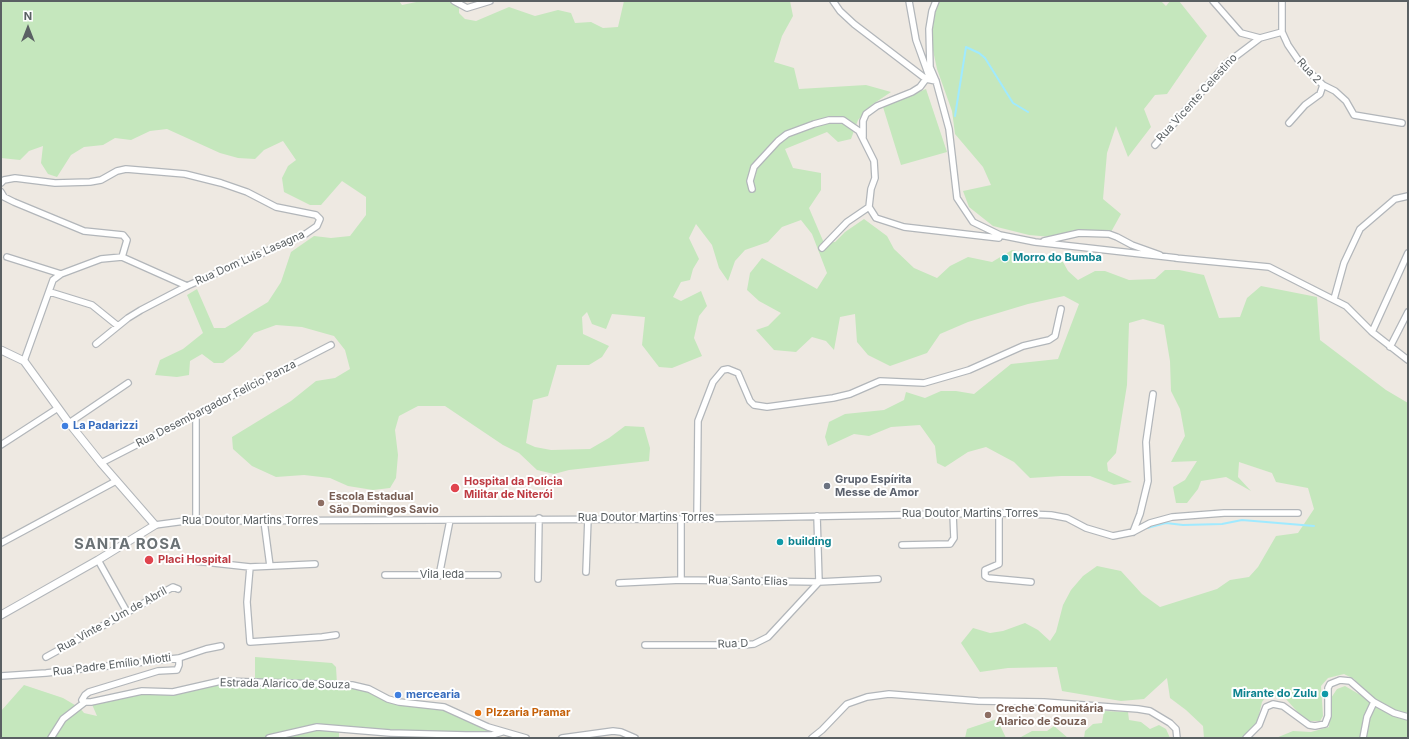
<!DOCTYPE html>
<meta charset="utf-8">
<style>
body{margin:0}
#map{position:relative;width:1409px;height:739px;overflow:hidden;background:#eee9e2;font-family:Inter,sans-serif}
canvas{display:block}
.frame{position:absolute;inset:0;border:2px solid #5a6063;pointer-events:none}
.north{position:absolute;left:8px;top:8px;width:40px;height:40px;-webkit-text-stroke:3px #fff;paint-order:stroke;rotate:0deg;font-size:11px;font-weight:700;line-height:16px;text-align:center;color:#5a6063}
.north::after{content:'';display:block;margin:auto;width:14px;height:18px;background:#5a6063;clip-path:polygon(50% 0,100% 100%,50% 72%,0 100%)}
</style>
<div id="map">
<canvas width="1409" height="739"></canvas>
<div class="frame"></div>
<div class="north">N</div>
</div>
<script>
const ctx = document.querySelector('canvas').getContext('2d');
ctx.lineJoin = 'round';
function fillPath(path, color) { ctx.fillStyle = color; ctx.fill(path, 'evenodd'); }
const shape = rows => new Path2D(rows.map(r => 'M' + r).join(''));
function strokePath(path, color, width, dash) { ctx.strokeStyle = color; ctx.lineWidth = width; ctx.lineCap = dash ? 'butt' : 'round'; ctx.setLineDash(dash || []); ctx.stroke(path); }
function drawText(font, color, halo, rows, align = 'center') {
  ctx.font = font + ' Inter,sans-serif'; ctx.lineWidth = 4; ctx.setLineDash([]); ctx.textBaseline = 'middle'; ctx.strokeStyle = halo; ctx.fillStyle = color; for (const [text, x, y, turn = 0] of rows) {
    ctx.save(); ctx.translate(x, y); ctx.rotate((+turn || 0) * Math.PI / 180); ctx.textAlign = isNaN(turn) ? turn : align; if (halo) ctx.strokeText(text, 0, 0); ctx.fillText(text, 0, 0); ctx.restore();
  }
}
fillPath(shape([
 [1,1,399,1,402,5,421,1,454,1,459,5,459,13,465,19,476,21,509,7,535,16,558,10,571,13,575,23,591,22,603,28,618,27,624,1,669,2,669,1,790,1,793,16,782,36,774,62,794,68,799,89,866,85,891,92,873,104,858,120,851,139,838,142,827,132,785,149,793,168,821,173,821,190,809,208,824,243,835,242,845,232,864,219,887,236,894,249,914,268,937,278,950,266,968,257,992,262,1012,250,1063,262,1068,271,1078,280,1095,271,1105,271,1129,280,1155,279,1165,270,1179,270,1204,275,1219,318,1240,317,1247,298,1261,286,1317,297,1320,340,1386,390,1408,403,1408,715,1395,712,1375,702,1354,679,1344,674,1328,678,1321,686,1323,716,1320,721,1309,721,1302,717,1286,699,1275,697,1265,698,1262,702,1257,723,1248,734,1240,738,1204,738,1203,726,1186,710,1170,698,1167,678,1144,699,1121,701,1062,691,1057,667,1008,668,980,672,961,643,973,628,990,633,1003,631,1025,623,1038,630,1050,641,1056,632,1063,605,1071,590,1083,576,1097,566,1121,571,1142,594,1160,607,1217,589,1230,580,1249,577,1258,567,1276,536,1298,533,1314,509,1308,488,1276,482,1272,473,1239,462,1238,477,1251,491,1226,477,1201,481,1198,489,1187,503,1176,503,1173,487,1185,480,1197,461,1171,462,1185,436,1180,409,1171,391,1170,361,1164,325,1143,319,1129,323,1127,385,1116,453,1107,463,1108,471,1132,482,1114,485,1090,476,1061,476,1030,478,1014,462,986,447,968,452,945,467,937,463,935,446,920,425,891,427,869,436,854,434,828,446,825,437,829,422,845,414,884,410,904,400,906,392,925,398,941,391,956,391,974,394,1011,364,1058,359,1079,304,1064,296,1028,304,968,322,940,334,927,353,890,366,868,355,857,342,855,314,840,317,834,350,826,341,812,337,796,352,774,350,756,330,768,326,781,313,759,301,747,290,750,273,762,258,817,289,827,273,812,234,801,220,782,227,768,242,745,250,735,261,728,281,719,268,712,245,696,224,689,238,699,259,693,269,690,280,681,282,673,297,681,301,701,291,707,306,699,316,694,338,702,356,672,368,659,367,642,345,645,317,612,314,606,329,592,324,587,312,582,317,583,334,609,346,602,357,589,365,557,365,548,396,533,400,526,443,535,447,551,450,590,449,609,438,625,426,644,427,650,448,649,461,569,470,554,474,537,470,519,453,503,445,445,406,418,406,399,416,395,430,398,455,396,478,390,488,373,490,348,486,330,478,304,475,276,477,252,466,233,449,232,437,291,401,316,381,335,378,350,369,345,350,334,336,302,327,276,325,254,333,240,350,223,363,214,363,202,354,190,361,189,375,177,377,155,375,160,360,183,349,203,333,187,295,197,289,214,328,225,328,268,302,281,282,291,252,314,236,331,238,350,236,366,215,366,197,342,181,321,205,310,205,284,192,282,178,288,166,296,160,283,141,264,150,255,159,238,158,220,153,167,129,150,131,131,140,115,138,103,145,84,147,71,155,57,177,48,174,41,163,43,146,29,151,20,160,1,158],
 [940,1,1161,1,1166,6,1170,1,1179,1,1207,36,1167,94,1155,95,1144,109,1151,127,1128,157,1116,126,1107,153,1103,199,1121,214,1111,232,1075,230,1051,237,1029,235,993,226,969,207,963,191,991,185,983,167,955,134,952,111,937,69,931,41,935,13],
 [926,89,947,152,901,165,883,107],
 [255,657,332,663,336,667,337,684,352,685,388,699,432,705,502,732,483,735,339,728,339,738,1,738,1,711,24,685,63,698,80,708,84,713,97,716,91,702,107,697,163,691,221,681,255,683],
 [1345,686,1374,703,1408,718,1408,738,1276,738,1293,731,1311,732,1329,727,1331,698,1337,689],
 [1104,711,1128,712,1129,720,1141,722,1150,729,1159,725,1166,729,1170,738,1084,738,1085,731,1093,724,1102,723],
 [997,719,1006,738,965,738,967,729],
 [1054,726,1068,738,1021,737,1032,731,1047,731]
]), '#c5e7bd');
strokePath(shape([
 [955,116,966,47,979,53,985,58,1013,103,1028,112],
 [1147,528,1166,523,1183,525,1222,524,1242,520,1314,526]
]), '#a0eaff', 2);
const minor = shape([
 [454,1,467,8,490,1],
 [833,1,840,11,854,24,926,79,936,81],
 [909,1,916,40,930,79],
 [936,1,932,11,929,29,930,67,936,81,949,129,957,198,973,222,1000,235,1035,242,1177,258],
 [1213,1,1241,33,1260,38],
 [1282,1,1282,32,1288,45,1301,64,1323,85,1320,94,1305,105,1289,123],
 [1323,85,1335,91,1346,101,1354,115,1402,123],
 [863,137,863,121,866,114,877,106,912,92,920,87,926,79],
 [1155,145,1227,63,1260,38,1282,32],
 [1,183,4,180,15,178,55,183,90,182,101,180,117,171,126,169,185,174,221,183,247,192,276,207,316,215,320,219,317,226,304,235,187,286,141,310,128,318,96,344],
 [752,189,750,181,754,167,778,141,787,134,814,124,829,120,843,120,859,131,874,161,875,178,871,189,869,207,876,218,904,227,999,238,1000,235],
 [1,192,4,197,14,202,84,231,123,235,127,240,122,257],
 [1044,241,1079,233,1109,234,1117,237,1132,245,1160,255],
 [822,248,847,222,869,207],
 [7,257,61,274],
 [1175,258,1269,267,1346,306,1372,332,1408,360],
 [50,292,92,305,118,326],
 [1334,299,1344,263,1360,229,1395,199,1408,196],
 [1372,332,1408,253],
 [1390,347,1408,312],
 [24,361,53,280,61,274,101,259,122,257,187,286],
 [196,415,196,522],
 [69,423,128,383],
 [1,445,58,408],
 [101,463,331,345],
 [999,513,999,564,985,570,985,576,988,578,1031,582],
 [697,518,698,421,713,382,723,370,728,369,738,373,750,401,754,405,767,407,833,398,850,394,880,381,924,383,969,370,1023,346,1049,340,1055,336,1061,309],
 [681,519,681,580],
 [264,521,270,566],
 [155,525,185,521,681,519,999,513,1051,515,1067,518,1086,528,1113,536,1133,532,1150,523,1172,517,1224,513,1298,513],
 [1133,532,1140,514,1148,481,1146,442,1153,394],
 [1,543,116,481],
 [902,545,950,544,954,538,953,514],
 [98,560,127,612],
 [186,560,250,567,315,564],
 [250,567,247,602,250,642,322,637,336,635],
 [586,572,588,518],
 [385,575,498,575],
 [439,576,450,520],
 [538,579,539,518],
 [619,583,681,580,819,582,878,579],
 [645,645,743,645,754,644,768,637,819,582,817,516],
 [46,657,173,587,178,589],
 [179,658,179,665,177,670,158,671,89,692,85,695,82,700,85,702,91,702,142,691,173,692,221,681,352,685,369,689,388,699,399,702,444,707,488,727,526,738],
 [1,676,46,673,179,658,206,649,221,646],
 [51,738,63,719,85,702],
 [269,738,317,727,390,733,466,735,492,735,502,732],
 [562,738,613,731,621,732,635,738],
 [812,738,822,730,847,704,867,697,889,694,978,701,1044,702,1138,709,1150,711,1170,723,1176,729,1177,738],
 [1246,738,1259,725,1266,707,1273,704,1283,706,1309,725,1315,726,1325,724,1328,716,1328,688,1330,684,1340,680,1350,681,1374,702,1394,713,1408,717],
 [1363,738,1367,717,1374,702]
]);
const tertiary = shape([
 [1,350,24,361,69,423,101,463,155,525,98,560,1,615]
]);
strokePath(minor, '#b2b6ba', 8);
strokePath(tertiary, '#b2b6ba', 9);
strokePath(minor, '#fff', 5.5);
strokePath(tertiary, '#fff', 7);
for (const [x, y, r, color] of [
 [1005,258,4,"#0f9aa8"],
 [65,426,4,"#3f7fe0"],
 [827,486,4,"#6b7280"],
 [455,488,5,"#e0444e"],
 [321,503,4,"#8d6e63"],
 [780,542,4,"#0f9aa8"],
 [149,560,5,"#e0444e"],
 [1325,694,4,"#0f9aa8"],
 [398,695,4,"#3f7fe0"],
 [478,713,4,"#e8710a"],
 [988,715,4,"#8d6e63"]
]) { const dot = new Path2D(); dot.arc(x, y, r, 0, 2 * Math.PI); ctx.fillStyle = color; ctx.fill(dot); strokePath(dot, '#fff', 1.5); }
drawText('11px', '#5a6063', '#fff', [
 ["Rua 2",1309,71,47],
 ["Rua Vicente Celestino",1197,98,-48],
 ["Rua Dom Luis Lasagna",250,258,-24],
 ["Rua Desembargador Felício Panza",216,404,-27],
 ["Rua Doutor Martins Torres",970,514],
 ["Rua Doutor Martins Torres",646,518],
 ["Rua Doutor Martins Torres",250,521],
 ["Vila Ieda",442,575],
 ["Rua Santo Elias",748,581,1],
 ["Rua Vinte e Um de Abril",112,620,-29],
 ["Rua D",733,644,-2],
 ["Rua Padre Emílio Miotti",112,665,-7],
 ["Estrada Alarico de Souza",285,684,1]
]);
drawText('bold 11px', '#0d838f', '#fff', [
 ["Morro do Bumba",1013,258],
 ["building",788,542],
 ["Mirante do Zulu",1317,694,"right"]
], 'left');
drawText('bold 11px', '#366cbe', '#fff', [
 ["La Padarizzi",73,426],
 ["mercearia",406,695]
], 'left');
drawText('bold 11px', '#5b616d', '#fff', [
 ["Grupo Espírita",835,480],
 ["Messe de Amor",835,493]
], 'left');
drawText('bold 11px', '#be3a42', '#fff', [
 ["Hospital da Polícia",464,482],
 ["Militar de Niterói",464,495],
 ["Placi Hospital",158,560]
], 'left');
drawText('bold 11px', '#785e54', '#fff', [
 ["Escola Estadual",329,497],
 ["São Domingos Savio",329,510],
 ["Creche Comunitária",996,709],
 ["Alarico de Souza",996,722]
], 'left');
drawText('bold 11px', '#c56008', '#fff', [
 ["PIzzaria Pramar",486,713]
], 'left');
ctx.letterSpacing = '1px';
drawText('bold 15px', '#6b7275', '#fff', [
 ["SANTA ROSA",128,544]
]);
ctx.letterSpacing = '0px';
</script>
